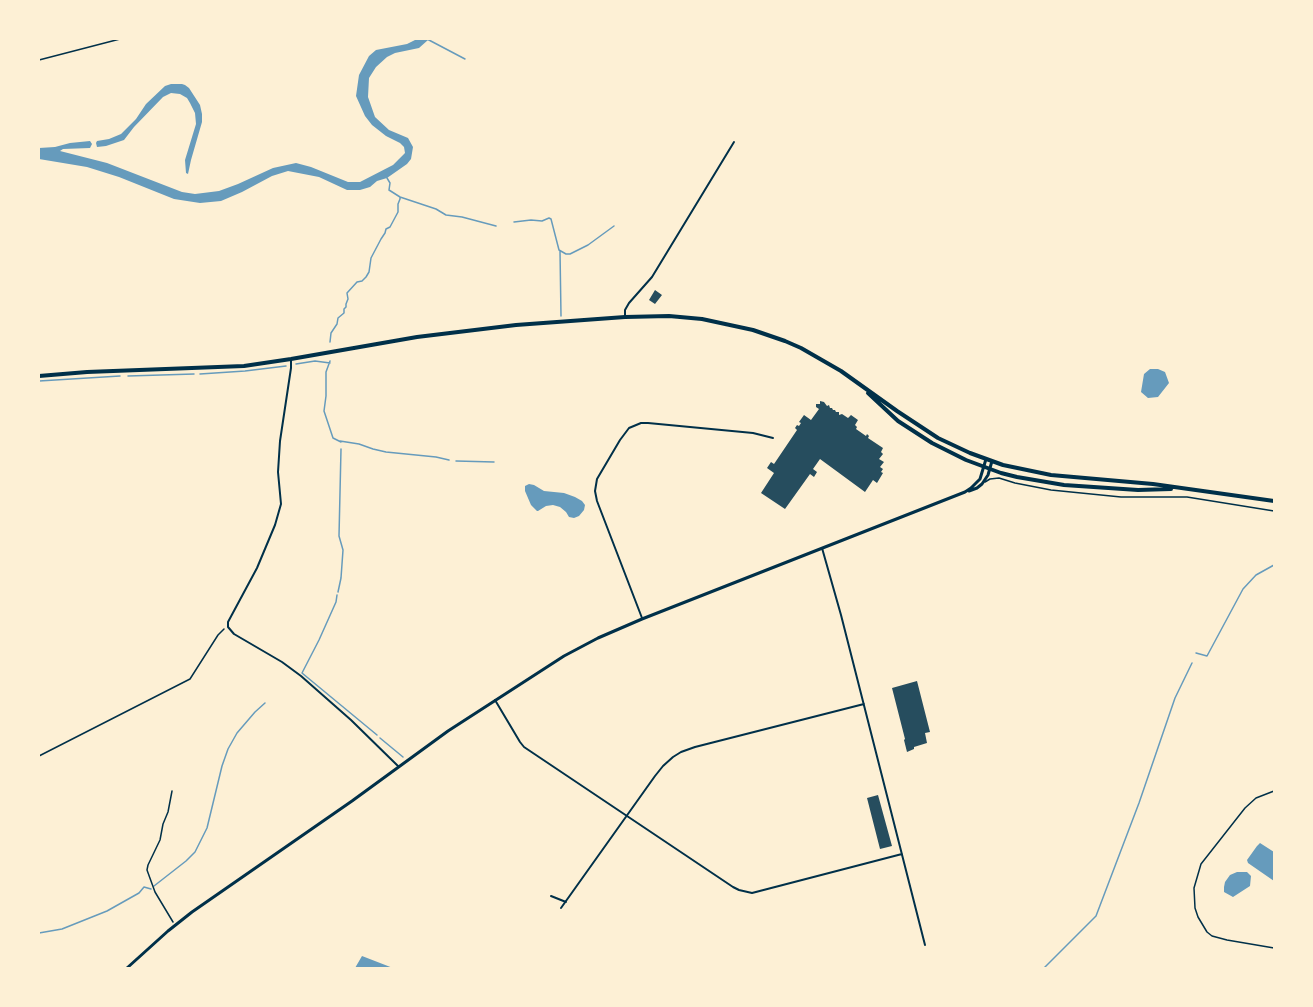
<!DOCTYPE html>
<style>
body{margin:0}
#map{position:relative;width:1313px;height:1007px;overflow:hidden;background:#fdf0d5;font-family:"Fira Sans Condensed",sans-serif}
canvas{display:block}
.frame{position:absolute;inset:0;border:40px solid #fdf0d5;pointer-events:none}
</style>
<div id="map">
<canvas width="1313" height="1007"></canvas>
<div class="frame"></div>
</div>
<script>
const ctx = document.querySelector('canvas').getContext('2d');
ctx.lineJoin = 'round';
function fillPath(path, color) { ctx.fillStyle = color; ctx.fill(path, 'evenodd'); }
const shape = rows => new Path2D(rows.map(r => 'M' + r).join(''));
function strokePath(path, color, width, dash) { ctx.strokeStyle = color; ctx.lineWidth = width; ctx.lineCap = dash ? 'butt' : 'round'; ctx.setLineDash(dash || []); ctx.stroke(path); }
fillPath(shape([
 [417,39,432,39,428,40,419,48,395,53,387,57,376,67,369,78,368,97,375,117,389,130,408,138,413,147,411,159,407,164,387,178,377,181,370,187,360,190,347,190,319,177,288,171,272,176,242,192,221,201,200,203,174,199,119,177,87,167,39,159,39,148,55,147,70,143,90,141,92,144,90,148,63,149,60,151,107,163,182,192,195,194,219,191,238,184,273,168,296,163,311,167,348,182,360,182,393,165,405,153,404,147,400,143,386,136,372,125,365,116,356,96,359,75,369,56,376,50,407,44],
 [171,84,182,84,185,85,189,88,200,105,202,114,202,122,191,160,188,174,186,173,185,160,196,124,195,113,190,103,187,98,180,94,171,93,163,97,134,127,124,140,106,146,97,147,96,143,97,141,109,139,121,134,136,119,146,104,165,86],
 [1150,369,1158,369,1165,372,1169,383,1158,397,1148,398,1141,392,1144,374],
 [529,484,534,485,544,491,564,493,575,497,582,501,585,505,584,510,579,516,574,518,569,517,566,512,560,507,553,505,546,506,538,511,537,511,531,505,525,491,525,486],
 [1260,843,1274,852,1274,881,1248,863,1247,860,1257,846],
 [1237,872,1247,872,1251,876,1250,886,1233,897,1224,892,1224,887,1225,882,1230,875],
 [362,956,393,968,355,968]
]), '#669bbc');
strokePath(shape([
 [427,39,465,59],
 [387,178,390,183,389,190,400,197,436,209,446,215,462,217,496,226],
 [514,222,531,220,542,221,549,218,551,219,559,250,566,254,570,254,588,245,614,226],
 [560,251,561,316],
 [330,342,331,333,337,324,338,318,344,313,344,309,346,307,346,304,348,299,347,293,357,282,362,281,366,277,369,272,371,258,381,239,385,233,386,229,390,227,398,212,398,204,400,199,400,197],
 [330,361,326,372,326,396,324,411,333,438,341,442],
 [296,364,315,361,330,363],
 [200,374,245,371,286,366],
 [128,376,194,374],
 [39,381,120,376],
 [340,441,359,444,373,449,386,452,436,457,449,460],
 [456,461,494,462],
 [338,592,341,578,343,550,339,536,341,449],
 [337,595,336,602,319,640,302,673,377,735],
 [1196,653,1207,656,1243,589,1256,575,1274,565],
 [380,738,403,757],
 [154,886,186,861,195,852,207,828,222,766,228,749,237,733,255,712,265,703],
 [39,933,62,929,107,911,139,893,144,887,151,889],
 [1044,968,1096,916,1139,803,1175,698,1192,663]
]), '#669bbc', 1.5);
fillPath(shape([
 [655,290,662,295,655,304,649,300],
 [820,401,824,402,827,406,829,405,830,408,832,408,833,410,835,410,836,412,839,412,839,415,842,414,848,418,851,415,858,420,855,425,857,427,856,429,866,436,867,434,869,436,868,438,883,448,881,452,883,454,879,459,884,462,880,467,883,469,881,472,883,473,877,483,873,480,865,492,820,459,813,469,817,472,814,477,810,474,785,509,761,493,774,473,767,468,771,462,774,464,797,430,795,428,797,425,799,426,801,423,799,422,804,415,811,420,819,409,816,407,816,404,820,404],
 [917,681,930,732,925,733,927,743,914,747,914,749,907,752,904,740,905,739,892,688],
 [878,795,892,846,880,849,867,798]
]), '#264d5e');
strokePath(shape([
 [39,60,120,39],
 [39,756,190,679,218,635,224,629],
 [172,791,168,812,163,824,160,840,148,865,147,870,155,892,173,922],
 [1274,791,1256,798,1245,808,1201,864,1194,888,1195,908,1198,917,1207,932,1212,936,1227,940,1274,948]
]), '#003049', 1.5);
strokePath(shape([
 [985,482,990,479,999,478,1015,483,1051,490,1121,497,1187,497,1274,511]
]), '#003049', 1.5);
strokePath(shape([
 [625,317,625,310,629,303,652,277,734,142],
 [291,360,291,368,280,441,278,472,281,504,275,525,257,568,228,622,228,627,234,634,282,662,301,676,351,720,399,767],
 [822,548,841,615,925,945],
 [642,618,597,501,595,491,597,479,620,440,629,428,641,423,648,423,753,433,773,438],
 [495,700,520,742,524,747,733,887,739,890,752,893,902,854],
 [551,896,566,902],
 [561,908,655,776,663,766,673,757,681,752,695,747,864,704]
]), '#003049', 2);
strokePath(shape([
 [969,491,977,488,982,484,988,475,992,461],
 [127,968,168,931,192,912,352,801,448,731,564,656,598,638,642,619,965,492,971,488,980,479,986,459]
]), '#003049', 3);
strokePath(shape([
 [39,376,87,372,244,366,291,359,417,337,516,325,625,317,669,316,702,319,753,330,785,341,801,348,841,371,897,411,938,438,970,453,1003,465,1051,475,1153,484,1274,501],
 [868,393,898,421,932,443,966,460,1001,473,1017,477,1064,485,1138,490,1171,489]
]), '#003049', 4);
</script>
